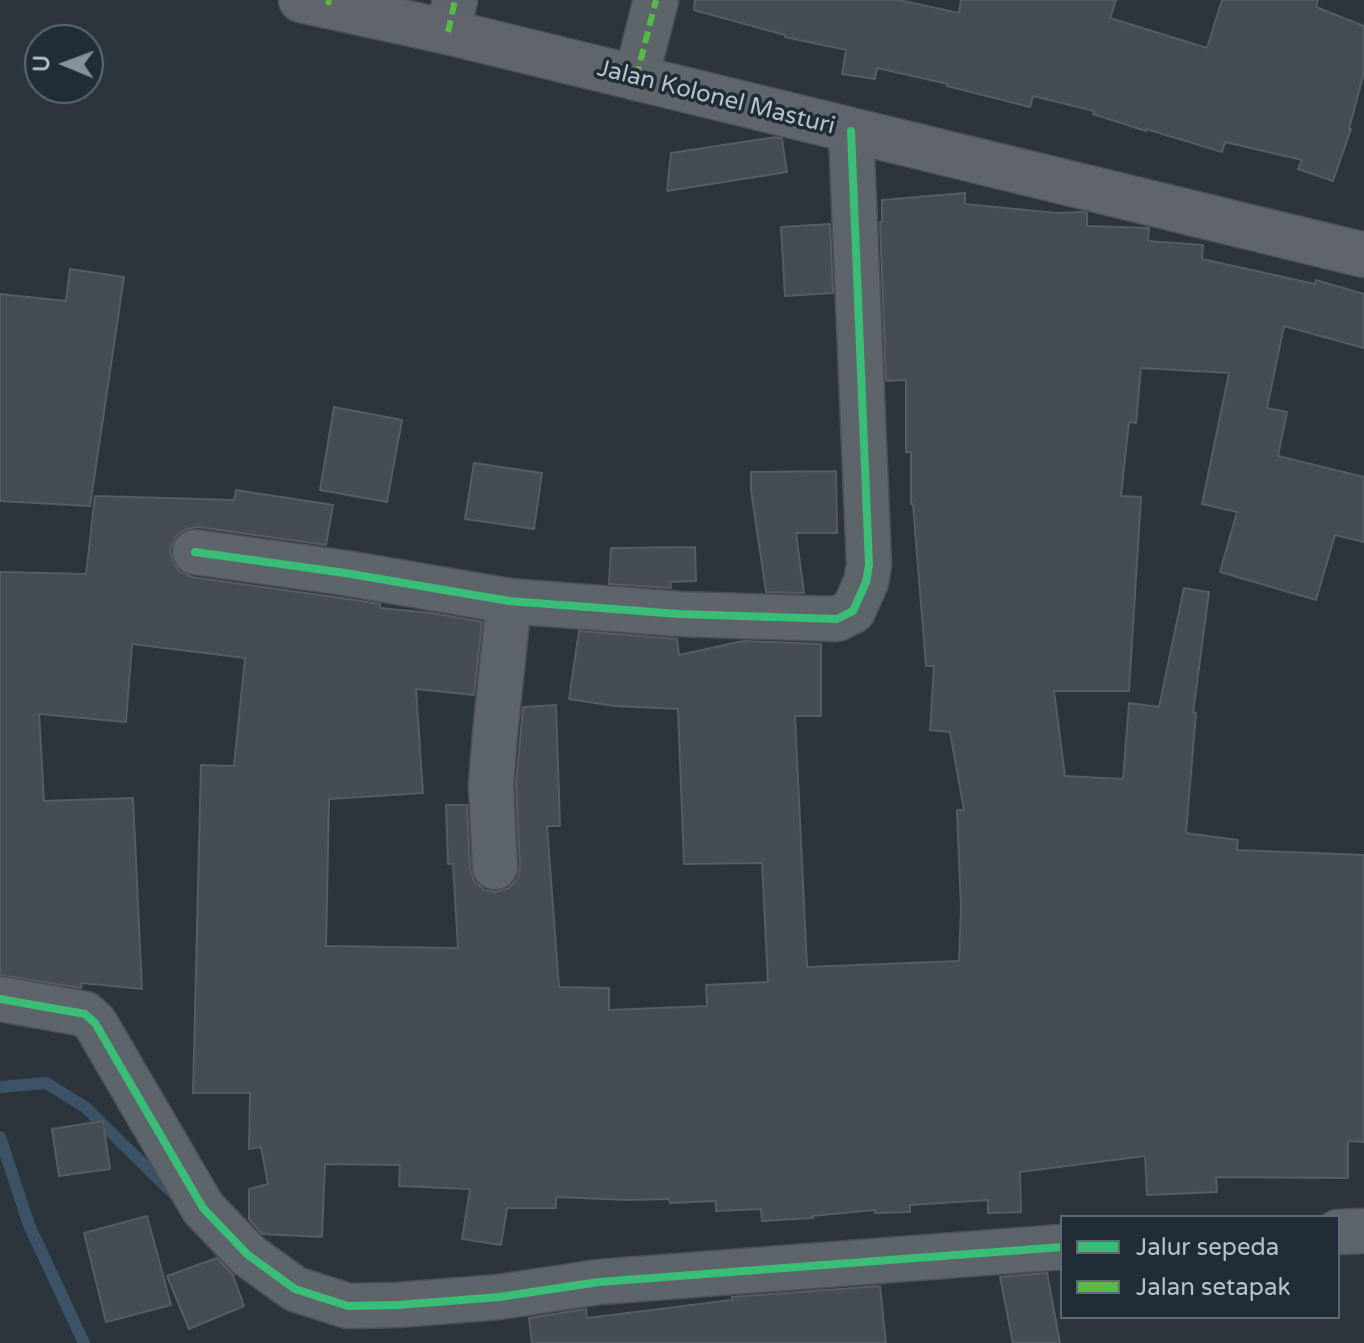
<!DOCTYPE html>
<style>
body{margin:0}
#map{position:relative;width:1364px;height:1343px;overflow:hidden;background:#2d353c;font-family:"Varela Round",sans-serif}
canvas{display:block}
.legend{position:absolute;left:1060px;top:1215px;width:280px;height:104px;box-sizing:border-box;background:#202d37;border:2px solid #5d6973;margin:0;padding:10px 14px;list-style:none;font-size:24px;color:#b8c2cc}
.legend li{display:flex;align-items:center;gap:16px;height:40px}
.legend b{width:40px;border:2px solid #5d6973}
.north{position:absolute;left:24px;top:24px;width:80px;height:80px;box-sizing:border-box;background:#202d37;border:2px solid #5d6973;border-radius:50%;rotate:271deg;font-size:22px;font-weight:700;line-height:32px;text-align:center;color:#b8c2cc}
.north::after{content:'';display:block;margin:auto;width:28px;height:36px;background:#87919a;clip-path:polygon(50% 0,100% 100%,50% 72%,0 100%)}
</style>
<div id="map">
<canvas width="1364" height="1343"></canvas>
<ul class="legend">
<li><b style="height:10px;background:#3abd76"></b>Jalur sepeda</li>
<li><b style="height:10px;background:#58b947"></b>Jalan setapak</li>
</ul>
<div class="north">U</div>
</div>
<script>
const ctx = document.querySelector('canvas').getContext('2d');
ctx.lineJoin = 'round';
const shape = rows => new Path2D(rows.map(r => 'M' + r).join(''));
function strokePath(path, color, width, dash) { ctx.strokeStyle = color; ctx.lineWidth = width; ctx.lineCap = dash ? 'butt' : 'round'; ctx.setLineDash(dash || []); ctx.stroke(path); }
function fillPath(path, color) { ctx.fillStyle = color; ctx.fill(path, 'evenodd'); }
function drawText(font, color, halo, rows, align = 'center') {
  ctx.font = font + ' "Varela Round",sans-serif'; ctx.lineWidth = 7; ctx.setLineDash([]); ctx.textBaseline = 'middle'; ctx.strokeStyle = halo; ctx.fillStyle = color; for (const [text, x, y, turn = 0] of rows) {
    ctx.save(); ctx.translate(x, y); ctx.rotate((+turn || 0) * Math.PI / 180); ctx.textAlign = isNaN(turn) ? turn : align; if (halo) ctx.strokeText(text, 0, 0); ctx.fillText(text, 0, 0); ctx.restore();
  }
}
strokePath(shape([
 [0,1087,46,1083,85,1107,174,1194],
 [0,1137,29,1225,84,1343]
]), '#3c5367', 12);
const building = shape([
 [695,0,899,0,959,13,961,0,1116,0,1110,18,1207,48,1222,0,1318,0,1316,7,1364,26,1364,72,1349,129,1351,129,1333,181,1298,169,1302,160,1225,142,1222,152,1146,129,1146,131,1093,114,1094,111,1033,96,1030,107,947,86,948,84,877,68,875,79,842,74,846,50,785,37,785,35,694,10,695,0],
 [776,137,782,139,787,172,667,191,671,153,776,137],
 [965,193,965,204,1057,213,1082,212,1087,213,1087,226,1149,228,1148,241,1203,245,1202,259,1315,284,1316,280,1364,294,1364,348,1284,326,1267,408,1287,412,1278,456,1364,477,1364,542,1335,535,1316,600,1220,572,1237,512,1202,504,1229,373,1141,368,1136,423,1129,422,1121,496,1141,497,1129,691,1054,691,1065,776,1123,779,1129,703,1159,707,1184,588,1209,592,1193,713,1196,713,1186,833,1238,840,1237,850,1364,855,1364,1142,1348,1141,1348,1178,1216,1177,1217,1192,1147,1195,1145,1156,1020,1172,1021,1212,988,1213,988,1200,910,1205,910,1212,875,1213,875,1210,812,1216,813,1218,762,1221,761,1209,716,1211,716,1201,670,1203,669,1199,629,1200,556,1197,556,1208,507,1208,501,1245,462,1239,470,1189,399,1186,400,1165,325,1164,322,1237,262,1234,249,1219,249,1189,268,1184,261,1147,249,1149,250,1093,193,1093,201,765,234,766,245,658,132,644,126,722,39,714,44,801,133,798,142,989,82,983,81,988,0,975,0,572,86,574,95,496,234,500,236,490,333,505,326,545,198,527,186,529,176,536,170,549,172,561,179,571,192,577,341,598,380,604,380,608,432,613,482,622,474,695,416,689,423,793,329,799,326,946,458,948,453,864,448,864,446,805,467,805,470,868,474,881,484,890,495,892,509,888,518,878,520,866,516,785,523,707,556,705,560,826,547,826,559,987,609,988,609,1010,707,1006,706,985,768,982,762,863,684,864,678,709,614,706,569,699,579,631,677,639,679,655,743,641,821,644,821,716,795,716,807,967,959,961,961,908,957,810,964,810,950,732,930,730,934,666,926,666,913,504,911,504,911,452,906,452,906,380,886,381,880,222,882,222,882,200,965,193],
 [830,224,833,293,785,296,781,227,830,224],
 [70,269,124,277,90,506,0,501,0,294,66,301,70,269],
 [334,407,402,420,387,502,320,490,334,407],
 [474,463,542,473,534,529,465,519,474,463],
 [836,471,837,533,796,533,804,593,766,592,751,490,751,472,836,471],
 [695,547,696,581,670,582,671,588,609,584,611,548,695,547],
 [103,1121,110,1169,59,1176,52,1129,103,1121],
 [147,1216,171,1305,106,1322,84,1233,147,1216],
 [217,1258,233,1275,244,1306,189,1329,167,1276,217,1258],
 [1047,1273,1060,1343,1013,1343,1000,1277,1047,1273],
 [880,1286,886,1343,532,1343,529,1318,586,1309,587,1318,732,1300,732,1297,880,1286]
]);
fillPath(building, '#454c52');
strokePath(building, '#555c63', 2);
const minor = shape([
 [448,32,455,0],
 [636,78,656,0],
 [195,552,345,573,509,601,679,614,837,619,853,611,866,582,869,565,851,131],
 [495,867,491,785,495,734,509,601],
 [0,999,85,1014,95,1023,203,1208,248,1255,295,1289,348,1306,398,1305,499,1297,599,1282,1062,1247],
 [1338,1232,1364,1231]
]);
const major = shape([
 [301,0,448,32,1364,255]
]);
strokePath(minor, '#4b5156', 47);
strokePath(major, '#4b5259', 47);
strokePath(minor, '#5d646a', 44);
strokePath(major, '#60656b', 44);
strokePath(shape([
 [328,5,329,0],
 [448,32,455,0],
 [636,78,656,0]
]), '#58b947', 6, [12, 6]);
strokePath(shape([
 [195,552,345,573,509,601,679,614,837,619,853,611,866,582,869,565,851,131],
 [0,999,85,1014,95,1023,203,1208,248,1255,295,1289,348,1306,398,1305,499,1297,599,1282,1062,1247]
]), '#3abd76', 8);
drawText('24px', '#b8c2cc', '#202d37', [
 ["Jalan Kolonel Masturi",716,98,14]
]);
</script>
